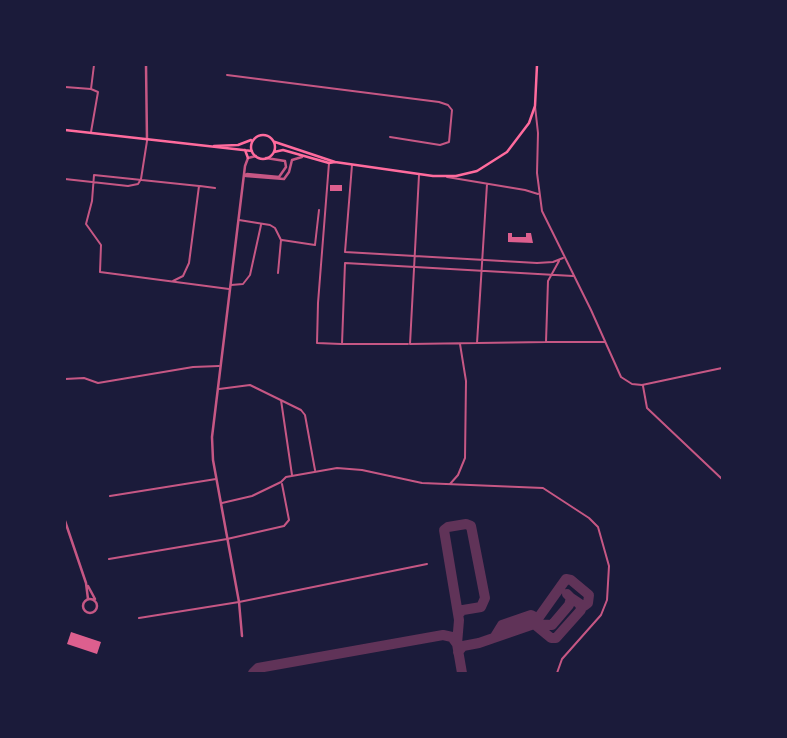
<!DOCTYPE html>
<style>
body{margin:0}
#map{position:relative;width:787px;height:738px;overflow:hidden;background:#1b1b3a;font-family:Barlow,sans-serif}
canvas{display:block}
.frame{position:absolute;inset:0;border:66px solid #1b1b3a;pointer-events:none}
</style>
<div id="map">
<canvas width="787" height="738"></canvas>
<div class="frame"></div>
</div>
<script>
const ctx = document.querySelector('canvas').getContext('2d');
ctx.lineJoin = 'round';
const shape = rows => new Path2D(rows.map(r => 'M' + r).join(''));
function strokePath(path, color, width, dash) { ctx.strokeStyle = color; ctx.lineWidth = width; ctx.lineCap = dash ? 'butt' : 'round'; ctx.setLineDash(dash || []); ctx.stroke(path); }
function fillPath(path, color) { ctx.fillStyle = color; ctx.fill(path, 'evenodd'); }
strokePath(shape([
 [458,614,463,610,481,607,485,598,471,526,466,524,448,527,444,530,459,620,457,644,462,673],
 [534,624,551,638,556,638,581,610,580,604,571,598],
 [534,624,552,625,569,605,571,598,567,594],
 [494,638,502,625,531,615,535,617,536,622],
 [458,652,463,646,479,643,534,624,566,579,571,580,589,595,588,603,584,606,580,604],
 [253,673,258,668,443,635,452,637,457,644]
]), '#603358', 10);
fillPath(shape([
 [330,185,342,185,342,191,330,191],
 [508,233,512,233,512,237,526,237,526,233,531,233,533,243,508,242],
 [71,632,101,642,97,654,67,644]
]), '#dd5f8e');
strokePath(shape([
 [227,75,439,102,448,105,452,110,449,142,440,145,390,137],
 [65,87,91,89,94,65],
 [91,89,98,92,91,132],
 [535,106,538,133,537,173,542,211,591,310,621,377,632,384,642,385,722,368],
 [329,163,318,303,317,343,341,344],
 [352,165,345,252,537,263,553,262,563,258],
 [419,175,410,344,546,342,548,281,559,261],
 [447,177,525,190,538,194],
 [65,179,128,186,138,184,141,179,147,141],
 [200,186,215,188],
 [239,220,270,225,275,228,281,240,278,273],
 [282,240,315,245,319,210],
 [173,281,183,276,189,263,199,186,94,175,92,201,86,224,101,245,100,272,229,289],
 [231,285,243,284,250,275,261,225],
 [547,342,604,342],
 [477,343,487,184],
 [408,344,342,344,345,263,573,276],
 [65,379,84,378,98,383,193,367,219,366],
 [643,386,647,408,722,479],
 [219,389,250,385,301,410,305,415,315,470],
 [281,400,292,475],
 [450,484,458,475,465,458,466,381,460,344],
 [110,496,216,479],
 [222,503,252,496,281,482,286,477,337,468,362,470,422,483,543,488,589,518,598,527,609,566,607,600,601,615,562,659,557,673],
 [109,559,227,539,284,526,289,520,282,484],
 [139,618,239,602,427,564]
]), '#c65784', 2);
strokePath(shape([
 [146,65,147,140],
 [245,175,247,174,279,177,286,167,285,161,266,158],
 [246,176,284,179,289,172,292,160,302,157],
 [65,521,86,583,88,599],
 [88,586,95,599],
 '83 606a7 7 0 1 1 14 0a7 7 0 1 1-14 0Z',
 [242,636,239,602,213,460,212,437,245,166,248,158,256,156]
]), '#c65784', 2.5);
strokePath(shape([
 [65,130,252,151],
 '251 147a12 12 0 1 1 24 0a12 12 0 1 1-24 0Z',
 [275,142,335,162],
 [214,146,238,145,251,140],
 [245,150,248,158],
 [274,152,283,150,329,163,335,162,433,176,456,176,477,171,507,152,529,123,535,106,537,65]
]), '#ff6b9d', 2.5);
</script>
